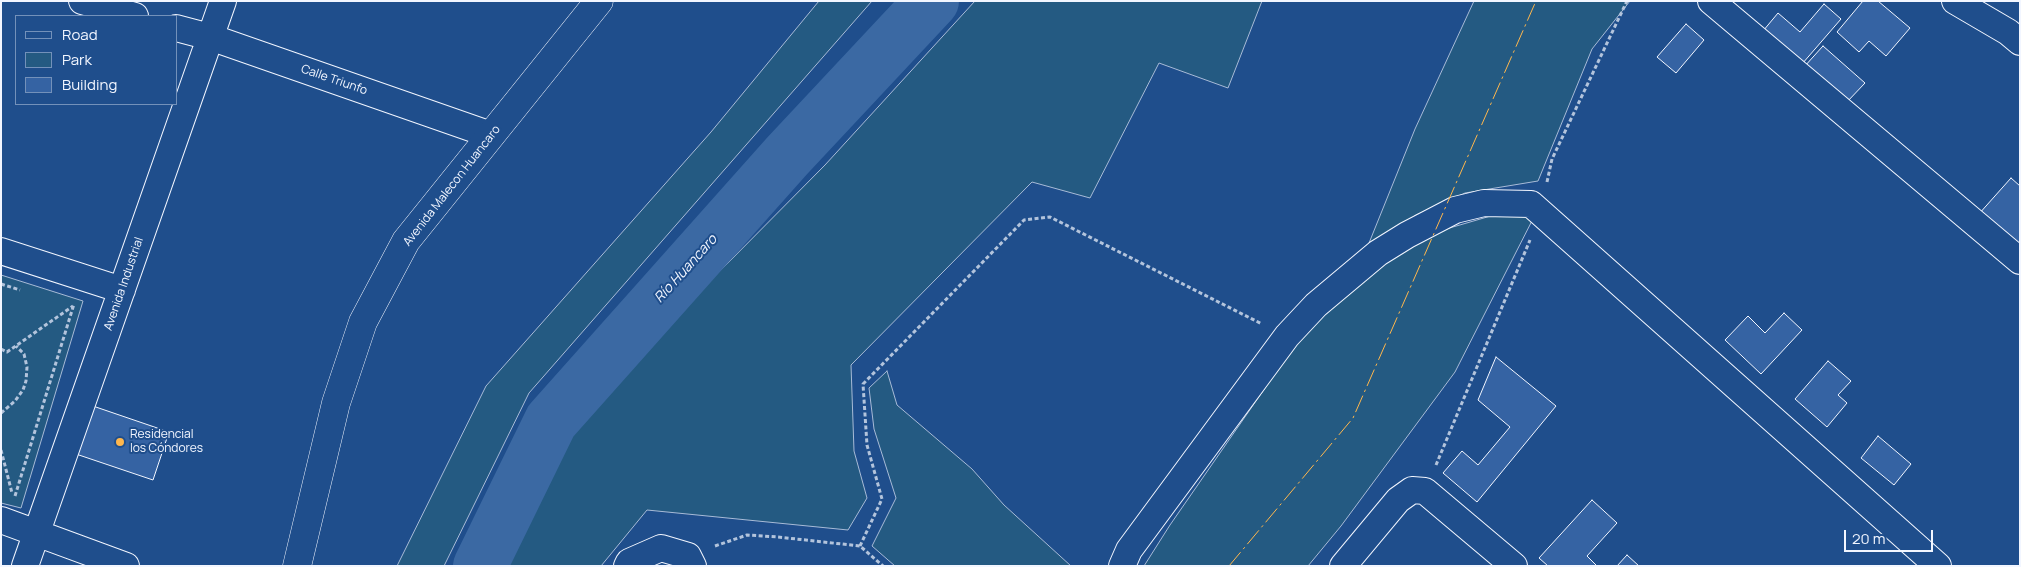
<!DOCTYPE html>
<meta charset="utf-8">
<style>
body{margin:0}
#map{position:relative;width:2021px;height:567px;overflow:hidden;background:#1f4e8c;font-family:Manrope,sans-serif}
canvas{display:block}
.frame{position:absolute;inset:0;border:2px solid #f2f6ff;pointer-events:none}
.legend{position:absolute;left:15px;top:15px;width:162px;height:90px;box-sizing:border-box;background:#1f4e8c;border:1px solid #7391ba;margin:0;padding:6px 9px;list-style:none;font-size:15px;color:#f2f6ff}
.legend li{display:flex;align-items:center;gap:10px;height:25px}
.legend b{width:25px;border:1px solid #7391ba}
.scale{position:absolute;left:1844px;top:530px;width:89px;height:22px;box-sizing:border-box;border:2px solid #f2f6ff;border-top:0;padding-left:6px;font-size:15px;line-height:18px;white-space:nowrap;color:#f2f6ff;-webkit-text-stroke:4px #1f4e8c;paint-order:stroke}
</style>
<div id="map">
<canvas width="2021" height="567"></canvas>
<div class="frame"></div>
<ul class="legend">
<li><b style="height:6px;background:#1f4e8c"></b>Road</li>
<li><b style="height:14px;background:#245a82"></b>Park</li>
<li><b style="height:14px;background:#3563a3"></b>Building</li>
</ul>
<div class="scale">20 m</div>
</div>
<script>
const ctx = document.querySelector('canvas').getContext('2d');
ctx.lineJoin = 'round';
function fillPath(path, color) { ctx.fillStyle = color; ctx.fill(path, 'evenodd'); }
const shape = rows => new Path2D(rows.map(r => 'M' + r).join(''));
function strokePath(path, color, width, dash) { ctx.strokeStyle = color; ctx.lineWidth = width; ctx.lineCap = dash ? 'butt' : 'round'; ctx.setLineDash(dash || []); ctx.stroke(path); }
function drawText(font, color, halo, rows, align = 'center') {
  ctx.font = font + ' Manrope,sans-serif'; ctx.lineWidth = 4; ctx.setLineDash([]); ctx.textBaseline = 'middle'; ctx.strokeStyle = halo; ctx.fillStyle = color; for (const [text, x, y, turn = 0] of rows) {
    ctx.save(); ctx.translate(x, y); ctx.rotate((+turn || 0) * Math.PI / 180); ctx.textAlign = isNaN(turn) ? turn : align; if (halo) ctx.strokeText(text, 0, 0); ctx.fillText(text, 0, 0); ctx.restore();
  }
}
const green = shape([
 [819,1,872,1,529,393,444,566,397,566,486,386,711,132,819,1],
 [975,1,1262,1,1228,88,1159,63,1090,198,1032,182,851,365,854,451,867,498,848,530,647,510,601,566,497,566,557,450,602,390,825,165,975,1],
 [1474,1,1630,1,1592,49,1538,181,1465,193,1416,215,1367,248,1415,129,1474,1],
 [1518,208,1537,211,1455,372,1341,526,1308,566,1144,566,1170,525,1265,388,1293,341,1384,262,1429,234,1518,208],
 [1,275,83,301,21,508,1,503,1,275],
 [887,371,897,405,972,469,1004,505,1071,566,895,566,872,546,896,498,874,429,869,388,887,371]
]);
fillPath(green, '#245a82');
strokePath(green, '#a8bbd7', 1);
strokePath(shape([
 [480,566,551,421,787,156,932,1]
]), '#3b69a3', 54);
const building = shape([
 [1863,1,1878,1,1910,28,1886,56,1869,41,1859,52,1837,32,1863,1],
 [1824,4,1841,19,1802,64,1763,31,1778,13,1800,32,1824,4],
 [1686,24,1704,40,1676,73,1657,57,1686,24],
 [1823,46,1865,83,1846,103,1804,67,1823,46],
 [2011,178,2020,186,2020,253,1978,215,2011,178],
 [1784,313,1802,330,1761,374,1725,340,1748,316,1765,333,1784,313],
 [1496,357,1556,406,1477,502,1443,473,1462,451,1478,465,1510,427,1478,400,1496,357],
 [1828,361,1851,381,1838,395,1847,403,1827,427,1795,399,1828,361],
 [87,404,169,432,153,480,70,452,87,404],
 [1878,436,1911,464,1894,485,1861,458,1878,436],
 [1592,500,1617,523,1587,556,1597,566,1548,566,1539,558,1592,500],
 [1627,555,1639,566,1617,566,1627,555]
]);
fillPath(building, '#3563a3');
strokePath(building, '#f2f6ff', 1);
const street = shape([
 [82,1,135,16],
 [1711,1,2020,261],
 [1955,1,2008,32,2020,42],
 [176,28,210,37,491,135],
 [1,251,122,290],
 [1,520,126,566],
 [25,566,223,1],
 [627,566,629,562,661,548,688,556,693,566],
 [1122,566,1129,550,1287,336,1316,305,1378,253,1407,235,1455,210,1484,203,1531,204,1938,566],
 [1343,566,1398,500,1412,490,1425,491,1514,566]
]);
const secondary = shape([
 [297,566,336,403,363,322,406,241,599,1]
]);
strokePath(street, '#f2f6ff', 28);
strokePath(secondary, '#f2f6ff', 29);
strokePath(shape([
 [1547,182,1552,159,1627,1],
 [1,284,20,290],
 [1,349,7,352,73,306],
 [1,413,15,401,23,390,26,381,27,367,24,354,16,346],
 [1,450,12,493],
 [1436,465,1530,240],
 [15,496,74,304],
 [715,546,747,535,778,537,860,546,883,566],
 [860,546,882,499,867,445,863,384,1024,220,1050,217,1262,324]
]), '#b3c4dc', 3, [4, 2.5]);
strokePath(street, '#1f4e8c', 26);
strokePath(secondary, '#1f4e8c', 28);
strokePath(shape([
 [1229,566,1353,418,1536,1]
]), '#ffb74d', 1, [18, 4, 2.5, 4]);
for (const [x, y, r, color] of [
 [120,442,5,"#ffb74d"]
]) { const dot = new Path2D(); dot.arc(x, y, r, 0, 2 * Math.PI); ctx.fillStyle = color; ctx.fill(dot); strokePath(dot, '#1f4e8c', 2); }
drawText('12px', '#f2f6ff', '#1f4e8c', [
 ["Calle Triunfo",334,80,19],
 ["Avenida Malecon Huancaro",452,186,-52],
 ["Avenida Industrial",124,284,-71]
]);
drawText('12px', '#f2f6ff', '#1f4e8c', [
 ["Residencial",130,435],
 ["los Cóndores",130,449]
], 'left');
drawText('italic 14px', '#f2f6ff', '#1f4e8c', [
 ["Río Huancaro",686,269,-48]
]);
</script>
